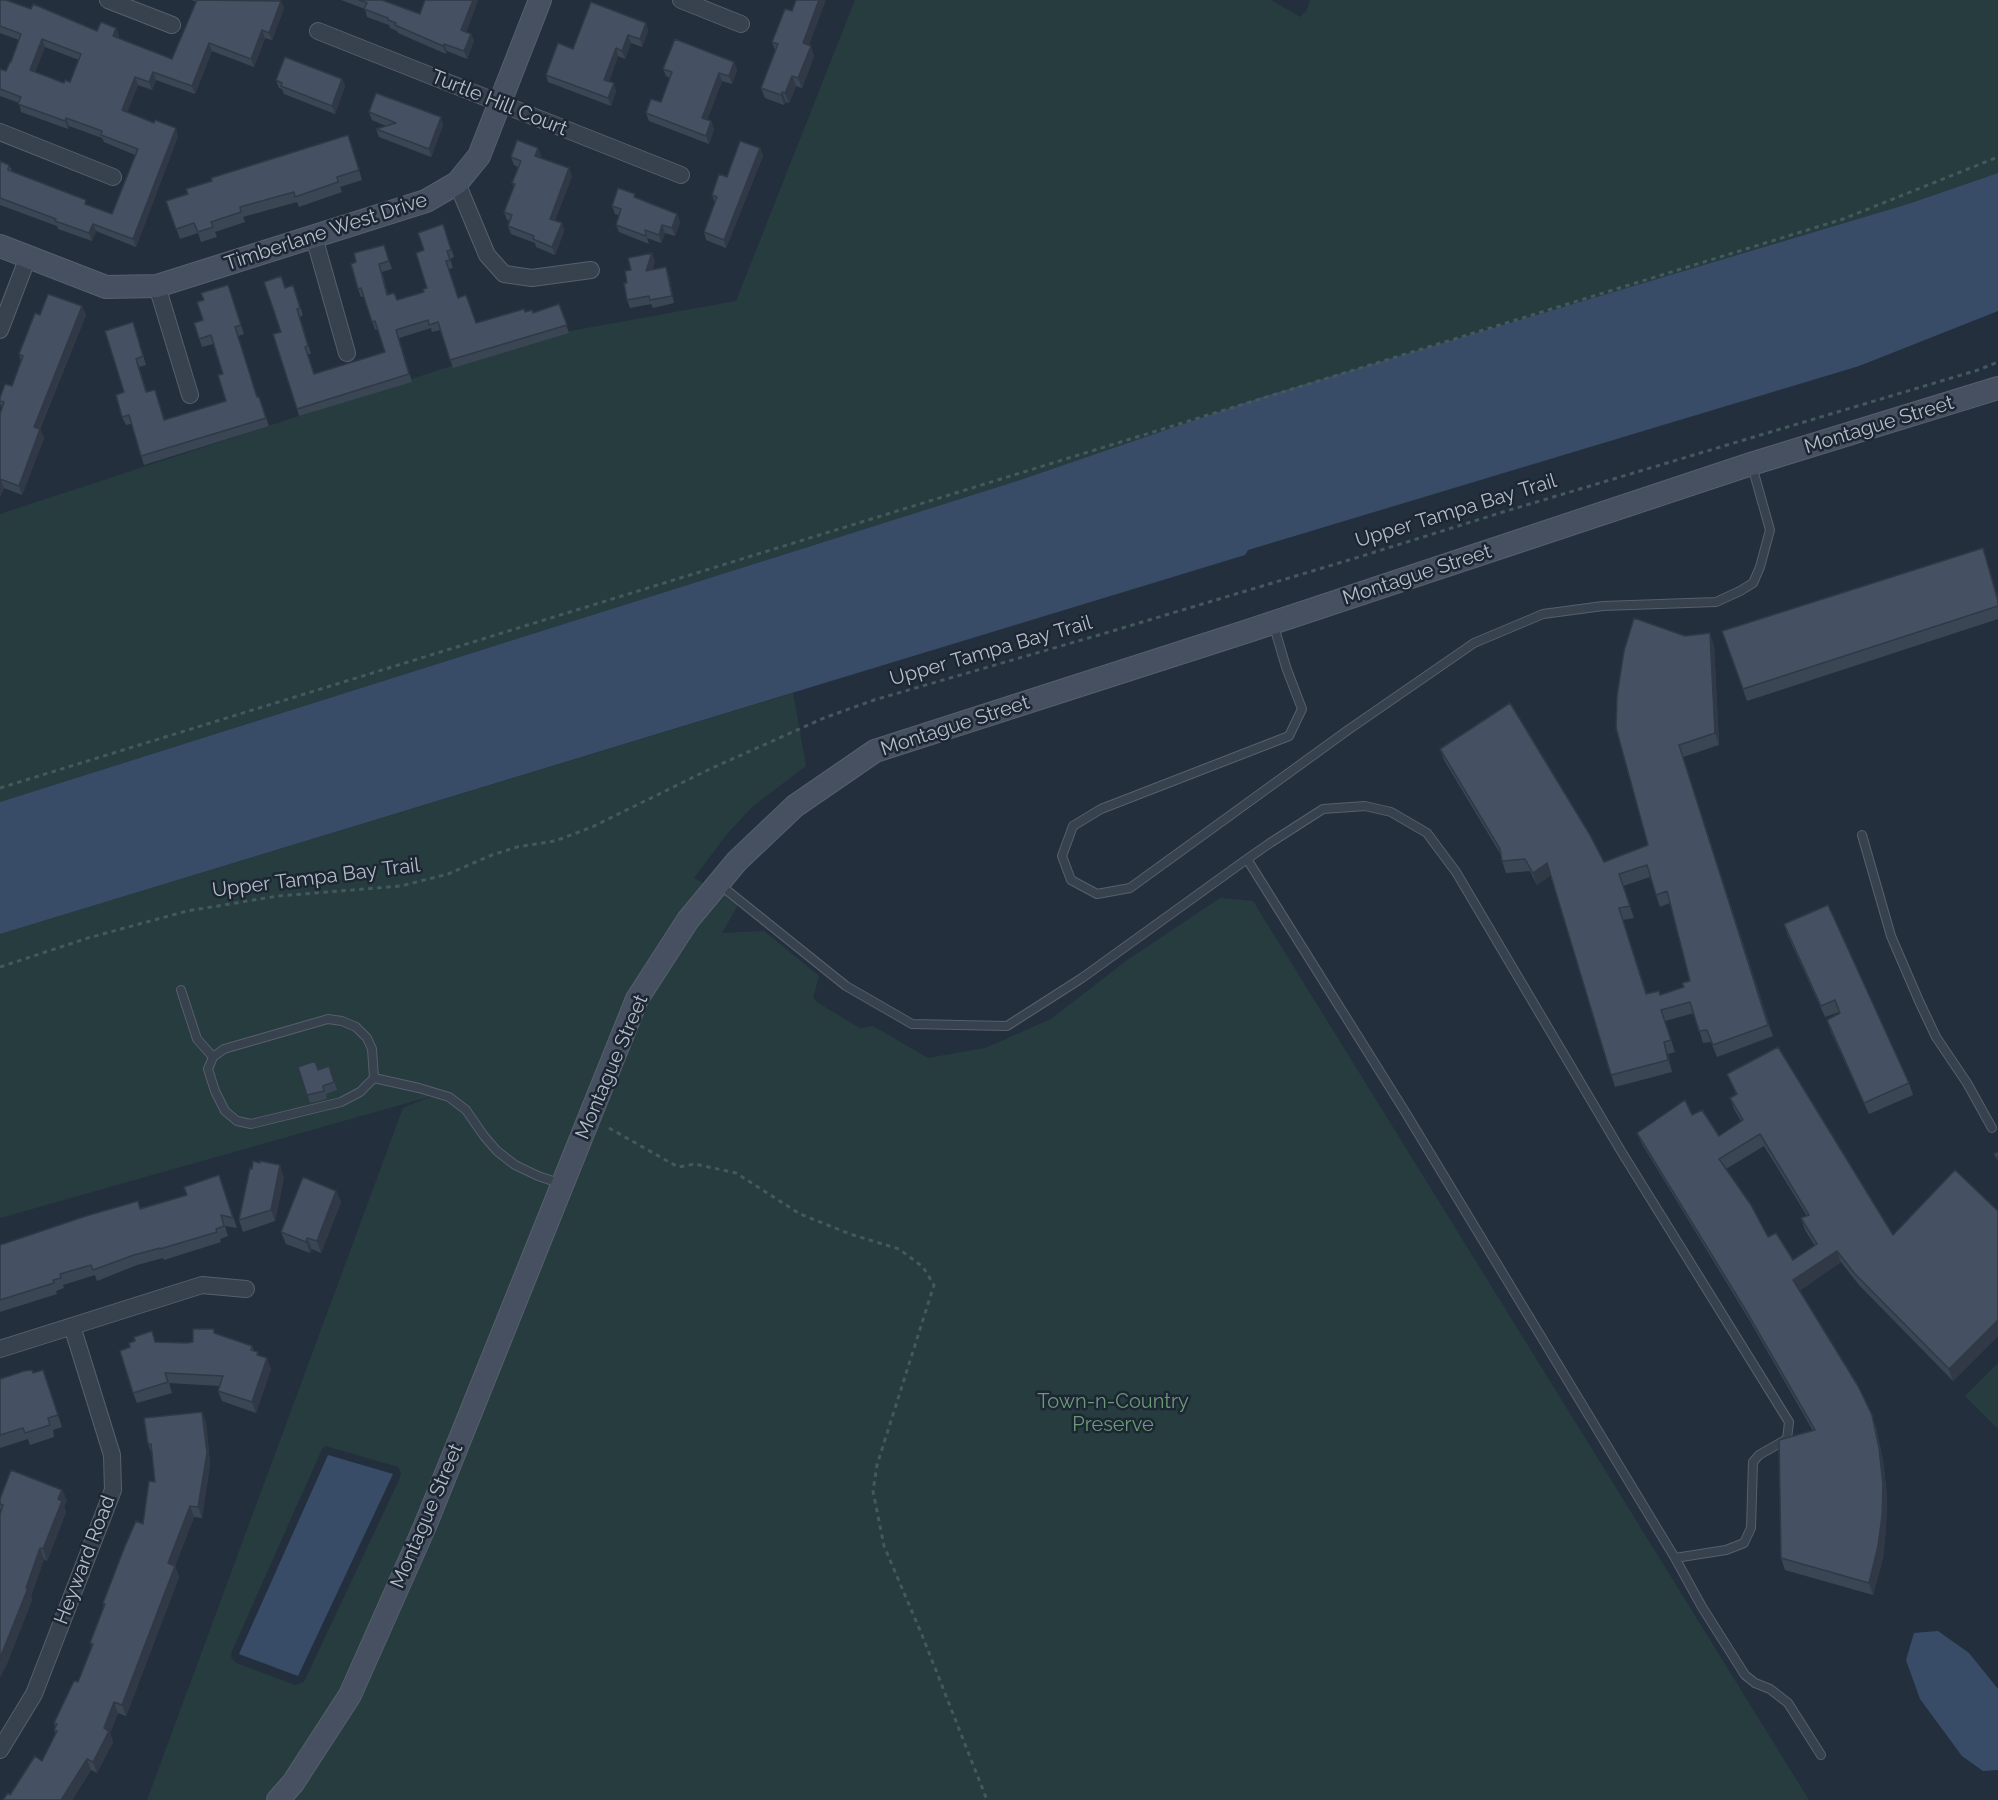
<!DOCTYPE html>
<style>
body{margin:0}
canvas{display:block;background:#242f3e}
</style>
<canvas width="1998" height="1800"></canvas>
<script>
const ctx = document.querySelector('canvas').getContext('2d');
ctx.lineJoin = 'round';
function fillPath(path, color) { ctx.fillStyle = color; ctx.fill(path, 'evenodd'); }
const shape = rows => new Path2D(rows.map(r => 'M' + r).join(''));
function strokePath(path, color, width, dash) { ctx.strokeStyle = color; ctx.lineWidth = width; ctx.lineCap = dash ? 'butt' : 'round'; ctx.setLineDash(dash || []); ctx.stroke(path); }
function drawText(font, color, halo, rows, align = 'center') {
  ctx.font = font + ' Raleway,sans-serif'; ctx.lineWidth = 5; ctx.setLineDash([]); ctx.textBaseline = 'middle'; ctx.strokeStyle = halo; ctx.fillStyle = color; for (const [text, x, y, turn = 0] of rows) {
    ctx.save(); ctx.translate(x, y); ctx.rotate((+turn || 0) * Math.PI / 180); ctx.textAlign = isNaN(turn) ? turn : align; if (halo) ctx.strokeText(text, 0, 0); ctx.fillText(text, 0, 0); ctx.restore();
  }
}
fillPath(shape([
 [855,0,1271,0,1300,17,1307,10,1310,0,1998,0,1998,173,1908,204,1262,397,1017,481,0,802,0,514,543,336,736,301],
 [793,693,806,766,753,806,727,834,694,878,705,884,681,914,341,1691,285,1776,266,1800,147,1800,403,1108,432,1096,0,1218,0,934],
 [326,1446,398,1467,401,1472,400,1478,304,1682,295,1685,236,1663,231,1657,232,1651,322,1449],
 [723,894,739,903,722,933,764,931,819,976,813,998,818,1003,860,1028,873,1026,928,1058,985,1048,1051,1019,1126,961,1220,898,1253,901,1809,1800,291,1800,646,1004,696,926],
 [1998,1363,1998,1429,1965,1396]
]), '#263c3f');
fillPath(shape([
 [1998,173,1998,311,1859,366,1248,550,1245,555,0,934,0,802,1017,481,1262,397,1908,204],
 [328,1455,393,1474,298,1676,239,1654],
 [1938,1631,1969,1653,1998,1689,1998,1770,1983,1771,1962,1756,1920,1699,1906,1660,1914,1633]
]), '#394c67');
const lane = shape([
 [1273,623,1286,667,1302,709,1289,736,1101,809,1073,826,1062,856,1071,880,1097,894,1130,888,1348,730,1474,643,1543,614,1603,606,1716,602,1740,591,1753,583,1760,567,1770,530,1752,466],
 [1862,835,1891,936,1919,1001,1936,1037,1967,1083,1992,1128],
 [719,884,846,986,912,1024,1007,1026,1082,978,1247,859,1270,843,1323,809,1365,806,1391,812,1427,833,1456,872,1621,1151,1789,1422,1787,1439,1759,1455,1753,1462,1751,1528,1744,1543,1726,1550,1675,1558,1404,1110,1247,859],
 [181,990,197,1039,213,1057],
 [328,1019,342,1021,356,1027,367,1038,372,1049,374,1078,360,1092,341,1102,251,1124,237,1121,225,1111,215,1091,208,1069,213,1057,224,1049,328,1019],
 [374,1078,419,1088,449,1097,466,1110,484,1136,497,1151,515,1165,538,1176,562,1184],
 [1675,1558,1702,1607,1745,1675,1755,1683,1770,1689,1788,1703,1821,1755]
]);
const street = shape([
 [108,0,172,25],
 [681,0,741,24],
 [318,31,681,175],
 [0,132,113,177],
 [457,183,487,255,504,274,532,278,591,270],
 [314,237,347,353],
 [157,286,190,395],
 [0,330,28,257],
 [0,1349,202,1285,246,1289],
 [0,1750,34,1694,113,1490,112,1455,72,1326]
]);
const secondary = shape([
 [0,246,106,287,157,286,426,201,457,183,479,156,540,0],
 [278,1800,293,1783,350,1695,425,1526,637,999,688,920,737,861,795,806,875,751,1245,632,1751,464,1998,388]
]);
strokePath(lane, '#565f6c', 10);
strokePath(street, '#565f6c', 18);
strokePath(secondary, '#565f6c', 24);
strokePath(shape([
 [0,788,1843,219,1998,157],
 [0,967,88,938,187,911,278,896,401,886,448,874,492,855,517,847,555,841,592,827,710,769,824,718,874,700,1099,635,1359,557,1503,512,1978,370,1998,362],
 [609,1128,678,1167,695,1164,736,1173,800,1214,850,1234,899,1249,923,1267,934,1285,877,1465,873,1491,884,1546,922,1635,987,1800]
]), '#44595c', 3, [4.5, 4.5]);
strokePath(lane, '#38414e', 8);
strokePath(street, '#38414e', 16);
strokePath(secondary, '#465061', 22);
fillPath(shape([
 [0,0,97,31,116,28,119,36,118,38,172,59,196,2,192,0,279,0,284,8,272,40,265,38,254,67,212,51,195,94,156,80,152,90,138,85,127,112,178,136,136,247,96,231,92,241,58,229,57,226,0,205,0,161,9,165,12,171,88,205,112,214,135,155,104,142,102,138,69,126,68,129,21,112,19,103,0,96,0,69,6,71,11,62,19,40,0,33],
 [45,47,79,60,70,82,64,83,35,72],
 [341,0,385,0,384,1,420,14,478,0,466,32,471,34,474,41,467,59,447,51,446,54,398,33,397,31,390,28,389,25,367,17,365,9],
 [646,23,648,31,642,47,631,43,625,59,618,56,609,82,616,91,611,106,548,82,546,75],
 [772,42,809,46,814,56,802,88,796,86,789,103,786,102,784,105,765,98,761,88,775,50],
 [734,62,737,70,732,84,722,81,707,120,711,121,714,129,709,144,649,121,646,113,661,102,670,78,666,76,663,69],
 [342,79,345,86,335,114,284,94,282,89,279,88,276,80],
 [369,112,443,125,431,157,379,137,376,129,386,126,372,120],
 [348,135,362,180,340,187,342,192,316,201,299,207,297,202,243,217,245,222,215,232,217,237,201,242,198,233,180,239,166,201],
 [538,148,541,156,540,158,572,176,555,220,562,223,564,231,555,255,536,247,535,243,511,234,508,226,510,221,507,220,504,212,514,187,512,183,518,167,514,165,511,157],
 [760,148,763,156,726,248,706,240,704,232,715,203,712,195,727,177],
 [637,198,677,214,680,222,675,236,665,233,661,243,647,238,649,244,619,232,616,225,619,215,615,214,612,206],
 [443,224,454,257,450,259,453,268,448,269,458,298,476,323,525,312,533,313,559,304,569,333,453,368,440,330,432,332,431,328,399,338,412,382,299,416,297,409,281,332,285,288,293,285,303,315,300,317,311,354,308,354,314,374,385,352,378,329,375,330,364,296,361,297,358,289,356,262,384,245,392,269,382,272,388,295,394,293,397,300,424,292,427,288,424,250],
 [655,261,652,270,669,275,674,303,653,308,651,304,630,308,627,300,627,283,631,270],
 [228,285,244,334,238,336,257,397,259,397,269,426,144,465,131,424,126,425,122,417,124,392,136,331,146,365,139,367,147,392,155,390,165,420,226,401,223,374,213,344,202,347,194,323,203,320,204,300],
 [82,306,86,315,40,429,44,438,22,495,4,488,0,497,2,409,0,403,0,398,12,386,21,361,19,354,40,315],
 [1983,548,1998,597,1998,619,1747,701,1722,631],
 [1685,636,1714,645,1719,745,1683,757,1773,1036,1717,1057,1711,1042,1703,1043,1694,1013,1665,1021,1675,1052,1668,1054,1672,1072,1615,1087,1551,875,1537,885,1530,871,1506,873,1502,861,1501,855,1444,760,1440,749,1604,862,1648,845],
 [1650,877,1660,907,1670,903,1690,981,1684,987,1660,995,1647,994,1623,920,1634,918,1623,886],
 [1784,924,1909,1083,1913,1095,1869,1114,1831,1032,1827,1020,1839,1014,1839,1012,1825,1017,1788,936],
 [329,1066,337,1090,326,1094,327,1099,310,1103,298,1067,318,1070],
 [1727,1074,1893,1235,1998,1211,1998,1336,1953,1381,1859,1285,1841,1262,1799,1291,1876,1427,1883,1460,1887,1497,1886,1528,1883,1558,1873,1595,1785,1570,1781,1558,1813,1431,1750,1321,1642,1144,1637,1133,1692,1115,1719,1136,1741,1121,1734,1109,1730,1098,1736,1094],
 [1764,1146,1807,1216,1801,1218,1805,1230,1815,1246,1793,1260,1768,1237,1726,1169],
 [260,1163,284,1177,275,1221,243,1232,239,1220,252,1169],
 [219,1175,237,1228,225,1226,228,1236,220,1239,221,1242,164,1260,163,1258,137,1265,97,1281,95,1275,63,1285,64,1288,56,1291,57,1294,0,1312,0,1245,140,1208,187,1195],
 [336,1191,341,1202,321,1253,312,1249,310,1253,286,1244,281,1232],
 [215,1334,252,1346,254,1351,271,1369,256,1413,222,1401,218,1391,219,1386,169,1383,172,1393,137,1403,133,1393,130,1347,135,1341,187,1343,193,1342],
 [34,1373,47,1382,62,1427,53,1430,54,1437,30,1445,28,1439,0,1448,0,1379],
 [202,1412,206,1423,210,1464,202,1518,194,1517,175,1566,179,1577,126,1716,118,1713,110,1733,113,1742,97,1773,91,1770,72,1800,3,1800,10,1795,42,1761,56,1735,54,1730,55,1727,54,1723,78,1682,92,1647,90,1643,104,1607,103,1603,143,1524,155,1482,152,1454,148,1444],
 [62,1490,67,1501,64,1506,66,1512,47,1561,44,1559,31,1596,32,1600,6,1666,0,1677,0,1514,1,1511,0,1508,0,1499]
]), '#3b4654');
fillPath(shape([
 [473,0,478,0,464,38,461,30],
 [819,0,826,0,806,53,803,43],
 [281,1,284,8,272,40,269,33],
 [646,23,648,31,642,47,640,39],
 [116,28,119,36,115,44,113,36],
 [262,30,265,38,254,67,251,59],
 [471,34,474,41,467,59,464,51],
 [628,35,631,43,625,59,622,51],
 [42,39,45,47,33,77,30,70],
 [209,43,212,51,195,94,192,86],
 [444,44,447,51,446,54,443,46],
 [811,46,814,56,802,88,798,78],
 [616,48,618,56,607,88,604,80],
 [734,62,737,70,732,84,729,76],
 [153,72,156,80,152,90,149,82],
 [719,73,722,81,705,126,702,118],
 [792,76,796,86,789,103,785,93],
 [135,77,138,85,125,118,122,110],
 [342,79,345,86,335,114,332,106],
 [614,83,616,91,611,106,608,98],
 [782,92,786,102,784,105,781,95],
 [441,117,443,125,431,157,429,149],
 [66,118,69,126,68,129,65,121],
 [711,121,714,129,709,144,706,136],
 [176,128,178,136,136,247,133,239],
 [538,148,541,156,538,164,535,156],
 [760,148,763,156,726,248,724,240],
 [569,168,572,176,553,226,550,219],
 [677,214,680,222,675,236,672,228],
 [562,223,564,231,555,255,552,247],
 [93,224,96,231,92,241,89,233],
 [662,225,665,233,661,243,659,235],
 [652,253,655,261,649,279,646,271],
 [666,267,669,275,674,303,672,296],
 [82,306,86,315,37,435,34,427],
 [40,429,44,438,22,495,19,486],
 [0,479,4,488,0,497],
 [1983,548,1998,597,1998,601],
 [1710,633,1714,645,1719,745,1715,733],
 [1679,745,1683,757,1773,1036,1768,1025],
 [1547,863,1551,875,1537,885,1533,873],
 [1664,1042,1668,1054,1672,1072,1668,1060],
 [280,1165,284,1177,275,1221,271,1210],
 [336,1191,341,1202,321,1253,317,1241],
 [307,1238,312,1249,310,1253,306,1242],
 [1837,1251,1841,1262,1797,1292,1793,1280],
 [1998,1320,1998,1336,1953,1381,1949,1369],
 [267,1358,271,1369,256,1413,252,1402],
 [202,1412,206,1423,210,1464,202,1518,198,1507],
 [1872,1415,1876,1427,1883,1460,1887,1497,1886,1528,1883,1558,1873,1595,1869,1583],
 [62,1490,67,1501,64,1506,66,1512,47,1561,43,1549,58,1499],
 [190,1506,194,1517,175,1566,179,1577,126,1716,122,1705,168,1563],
 [40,1548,44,1559,31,1596,32,1600,6,1666,0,1677,0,1658],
 [114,1702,118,1713,110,1733,113,1742,97,1773,93,1762,104,1728],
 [87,1759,91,1770,72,1800,61,1800]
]), '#303945');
const building = shape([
 [0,0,6,0,31,9,33,4,97,31,101,22,116,28,113,36,172,59,197,0,281,1,269,33,262,30,251,59,209,43,192,86,153,72,149,82,135,77,122,110,154,123,155,120,176,128,133,239,93,224,89,233,55,221,56,219,0,198,0,161,9,165,8,170,86,200,85,204,112,214,138,149,101,135,102,131,66,118,65,121,18,104,21,97,0,89,0,69,6,71,10,62,11,62,21,34,0,26,0,0],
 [42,39,81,54,70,82,65,80,64,83,30,70,42,39],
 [359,0,382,0,420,14,425,0,473,0,461,30,471,34,464,51,444,44,443,46,395,25,396,23,388,20,388,18,364,9,367,3,359,0],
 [796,0,819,0,803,43,811,46,798,78,792,76,785,93,782,92,781,95,761,88,778,44,772,42,785,9,792,11,796,0],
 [591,2,646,23,640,39,628,35,622,51,616,48,604,80,614,83,608,98,546,75,558,43,573,49,591,2],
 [675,39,734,62,729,76,719,73,702,118,711,121,706,136,646,113,651,99,661,102,672,72,663,69,675,39],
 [285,57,342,79,332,106,281,86,282,83,276,80,285,57],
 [376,93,441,117,429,149,376,129,396,123,369,112,376,93],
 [348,135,359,170,337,177,338,182,295,197,294,192,240,207,241,212,211,222,213,227,198,232,194,223,176,229,166,201,188,194,186,189,212,181,211,178,348,135],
 [517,140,538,148,535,156,569,168,550,219,562,223,552,247,533,239,534,236,508,226,512,215,504,212,515,184,512,183,521,161,511,157,517,140],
 [740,141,760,148,724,240,704,232,717,197,712,195,719,174,727,177,740,141],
 [618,188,635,194,634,197,677,214,672,228,662,225,659,235,645,230,646,236,616,225,621,209,612,206,618,188],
 [443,224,451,250,447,251,450,260,446,261,458,298,466,295,476,323,524,309,525,312,532,310,533,313,559,304,567,325,450,360,438,322,429,325,428,320,396,330,409,374,297,409,273,334,281,332,264,282,281,276,285,288,293,285,300,308,297,309,308,346,305,347,314,374,385,352,375,321,372,322,361,288,358,289,351,264,356,262,354,253,384,245,389,261,379,264,387,295,394,293,397,300,424,292,423,289,427,288,416,253,424,250,418,233,443,224],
 [652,253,646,271,666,267,672,296,650,300,649,296,627,300,624,283,627,283,625,271,631,270,628,258,652,253],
 [228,285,241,325,235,327,257,397,259,397,266,418,141,456,129,415,122,417,116,395,124,392,105,331,133,322,143,356,136,359,146,392,155,390,164,420,226,401,218,375,223,374,211,335,199,339,194,323,203,320,197,302,204,300,201,293,228,285],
 [48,294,82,306,34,427,40,429,19,486,0,479,0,481,0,414,4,402,0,401,0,398,5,384,12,386,23,356,19,354,35,313,40,315,48,294],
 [1983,548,1998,601,1998,606,1743,689,1722,631,1983,548],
 [1634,618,1685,636,1710,633,1715,733,1679,745,1768,1025,1713,1045,1707,1030,1699,1031,1690,1002,1661,1010,1671,1040,1664,1042,1668,1060,1611,1075,1547,863,1533,873,1525,859,1502,861,1500,849,1440,749,1510,703,1590,835,1604,862,1648,845,1616,728,1617,696,1624,651,1634,618],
 [1647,865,1656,895,1667,891,1690,981,1682,983,1684,987,1660,995,1659,991,1646,994,1619,908,1630,906,1619,874,1647,865],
 [1828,905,1909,1083,1864,1103,1827,1020,1840,1013,1835,1000,1821,1006,1784,924,1828,905],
 [1778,1047,1893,1235,1955,1170,1998,1211,1998,1320,1949,1369,1855,1274,1837,1251,1793,1280,1858,1386,1872,1415,1879,1448,1883,1485,1882,1516,1878,1546,1869,1583,1781,1558,1779,1440,1815,1430,1745,1309,1637,1133,1685,1100,1692,1115,1702,1110,1719,1136,1743,1120,1730,1098,1737,1094,1727,1074,1778,1047],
 [1760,1134,1809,1215,1801,1218,1817,1244,1793,1260,1776,1233,1768,1237,1751,1205,1719,1159,1760,1134],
 [315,1061,318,1070,329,1066,334,1082,323,1086,324,1091,307,1095,298,1067,315,1061],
 [1998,1152,1998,1160,1994,1154,1998,1152],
 [253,1161,260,1163,260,1161,280,1165,271,1210,239,1220,250,1168,252,1169,253,1161],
 [219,1175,233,1218,221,1215,224,1226,216,1229,217,1232,160,1249,160,1248,134,1255,93,1270,91,1265,60,1274,61,1278,53,1280,54,1283,0,1300,0,1245,86,1216,138,1201,140,1209,187,1195,184,1187,219,1175],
 [303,1177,336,1191,317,1241,307,1238,306,1242,281,1232,303,1177],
 [193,1329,214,1329,214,1333,252,1346,251,1350,258,1352,257,1355,267,1358,252,1402,218,1391,223,1376,165,1373,168,1382,133,1393,120,1351,130,1347,129,1343,135,1341,134,1337,152,1331,155,1342,187,1343,193,1342,193,1329],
 [32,1370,33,1373,43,1370,58,1415,48,1418,50,1425,25,1433,23,1428,0,1435,0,1379,24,1371,32,1370],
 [202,1412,207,1453,198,1507,190,1506,168,1563,175,1566,122,1705,114,1702,104,1728,109,1731,93,1762,87,1759,61,1800,3,1800,8,1793,10,1795,35,1756,42,1761,57,1731,54,1730,57,1724,54,1723,74,1681,78,1682,93,1644,90,1643,105,1604,103,1603,125,1546,136,1521,143,1524,149,1481,155,1482,151,1444,148,1444,144,1418,202,1412],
 [11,1470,62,1490,58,1499,62,1501,43,1549,40,1548,26,1588,28,1588,0,1658,0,1514,3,1505,0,1504,0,1499,11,1470]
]);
fillPath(building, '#455162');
strokePath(building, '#303945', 1.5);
drawText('20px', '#b4bcc9', '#1d2633', [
 ["Turtle Hill Court",499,103,22],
 ["Timberlane West Drive",326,232,-18],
 ["Montague Street",1879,425,-17],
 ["Upper Tampa Bay Trail",1456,511,-17],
 ["Montague Street",1417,575,-18],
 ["Upper Tampa Bay Trail",991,651,-16],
 ["Montague Street",955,726,-18],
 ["Upper Tampa Bay Trail",316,878,-7],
 ["Montague Street",612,1067,-67],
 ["Montague Street",427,1516,-67],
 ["Heyward Road",85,1560,-69]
]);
drawText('20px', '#6b9a76', '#1d2633', [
 ["Town-n-Country",1113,1402],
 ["Preserve",1113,1425]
]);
</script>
